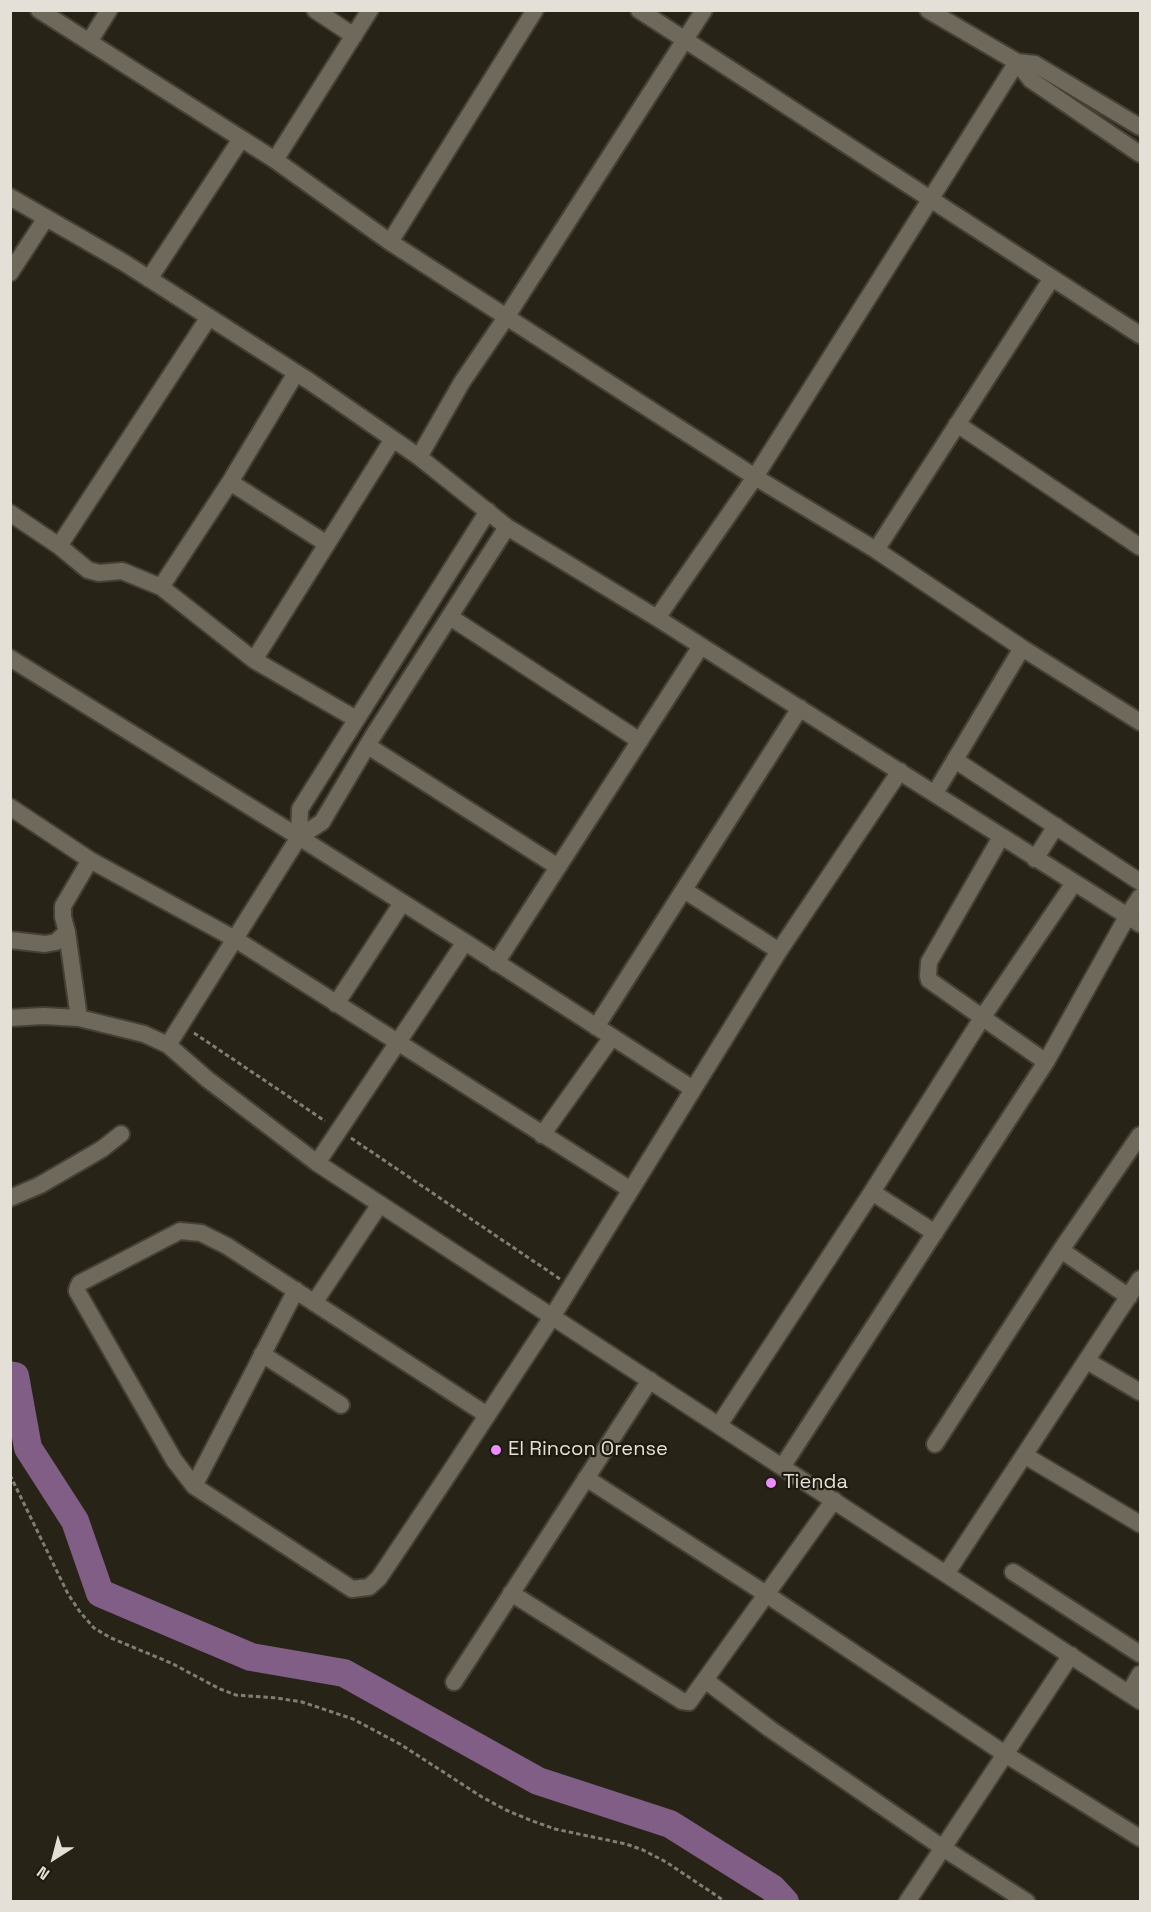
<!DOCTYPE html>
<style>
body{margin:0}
#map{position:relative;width:1151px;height:1912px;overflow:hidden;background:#282317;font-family:"Space Grotesk",sans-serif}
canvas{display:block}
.frame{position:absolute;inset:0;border:12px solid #e4e0d8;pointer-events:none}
.north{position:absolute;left:24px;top:1828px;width:60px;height:60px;-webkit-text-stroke:4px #1e1a0e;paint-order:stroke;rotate:216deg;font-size:16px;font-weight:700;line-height:24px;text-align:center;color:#e4e0d8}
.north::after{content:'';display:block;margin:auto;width:21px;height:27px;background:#e4e0d8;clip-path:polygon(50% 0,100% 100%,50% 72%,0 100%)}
</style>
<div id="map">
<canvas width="1151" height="1912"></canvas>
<div class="frame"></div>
<div class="north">N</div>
</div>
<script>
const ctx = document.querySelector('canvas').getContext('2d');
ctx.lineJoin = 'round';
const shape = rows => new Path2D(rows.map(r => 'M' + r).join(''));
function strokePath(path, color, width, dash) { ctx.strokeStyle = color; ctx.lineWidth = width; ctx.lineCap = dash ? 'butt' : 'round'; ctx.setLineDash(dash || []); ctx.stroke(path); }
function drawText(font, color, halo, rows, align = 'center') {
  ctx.font = font + ' "Space Grotesk",sans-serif'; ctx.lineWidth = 4.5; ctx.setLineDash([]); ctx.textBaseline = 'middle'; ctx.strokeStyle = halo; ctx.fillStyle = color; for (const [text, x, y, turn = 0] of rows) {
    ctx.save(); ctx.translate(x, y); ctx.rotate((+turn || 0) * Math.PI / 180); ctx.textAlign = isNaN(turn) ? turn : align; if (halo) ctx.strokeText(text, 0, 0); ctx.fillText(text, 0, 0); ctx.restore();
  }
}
strokePath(shape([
 [10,1369,15,1376]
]), '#805e86', 16);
strokePath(shape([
 [15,1376,28,1448,75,1521,100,1593,251,1657,344,1673,538,1781,670,1824,772,1888,785,1902]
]), '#805e86', 28);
const minor = shape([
 [39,10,275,160,390,242,755,477,876,550,1022,648,1140,722],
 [315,10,354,36],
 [639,10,1140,335],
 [928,10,1017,62,1031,80,1140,154],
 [89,42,109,10],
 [1017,62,1035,64,1140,127],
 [275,160,370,10],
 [10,197,123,262,309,381,419,457,507,527,657,618,1140,924],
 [390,242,535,10],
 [10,273,46,218],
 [149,279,241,139],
 [957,424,1140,547],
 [419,457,462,382,507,316,704,10],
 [230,482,327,544],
 [488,511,300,809,299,837,322,822,373,736,507,527],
 [10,513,59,546,88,570,99,573,122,571,161,587,254,660,356,719],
 [59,546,209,317],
 [876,550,1052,278],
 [161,587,230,482,296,373],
 [450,617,640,741],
 [657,618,755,477,1017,62],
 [10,658,299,837],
 [254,660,393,439],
 [368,746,558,867],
 [955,760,1140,882],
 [935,793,1022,648],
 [10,807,90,860,235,939,631,1190],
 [1001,837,929,962,928,976,929,980,1046,1062],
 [1035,859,1056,826],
 [684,890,779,951],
 [10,940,45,944,56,942,67,932],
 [496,963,701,646],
 [336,1004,402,903],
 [10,1018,43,1016,79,1018,144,1034,168,1045,207,1079,317,1163,1140,1701],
 [79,1018,67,932,63,917,63,906,90,860],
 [596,1027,800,708],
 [168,1045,299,837,465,942],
 [542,1135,612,1037],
 [317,1163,465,942,693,1089],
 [872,1192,935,1233],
 [10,1198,40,1185,102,1149,121,1134],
 [1061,1250,1129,1297],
 [314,1303,380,1204],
 [262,1354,341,1405],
 [1087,1361,1140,1392],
 [487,1415,227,1246,201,1233,180,1231,80,1283,78,1287,77,1291,174,1460,194,1486,352,1589,369,1587,379,1578,448,1475,552,1317,779,951,900,771],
 [719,1425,872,1192,982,1018,1074,883],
 [935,1444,1061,1250,1140,1135],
 [1024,1455,1140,1524],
 [782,1467,1046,1062,1128,915,1140,897],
 [586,1478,766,1594,1005,1754,1140,1838],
 [194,1486,296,1290],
 [1013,1572,1140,1654],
 [946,1574,1140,1279],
 [511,1593,682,1701,689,1702,834,1500],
 [705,1680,770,1729,943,1848,1027,1902],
 [454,1682,650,1380],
 [1129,1693,1140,1674],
 [907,1902,1071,1655]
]);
strokePath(minor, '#444036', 20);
strokePath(shape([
 [194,1033,325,1121],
 [351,1138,560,1279],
 [10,1475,68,1594,80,1612,94,1628,111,1638,171,1663,220,1689,236,1695,277,1698,302,1702,353,1719,400,1744,482,1797,506,1810,530,1820,555,1829,626,1844,643,1850,666,1862,726,1902]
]), '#837e74', 3, [4.5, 3]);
strokePath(minor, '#6e695a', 16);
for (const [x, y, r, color] of [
 [496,1450,6,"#eb8dfc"],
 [771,1483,6,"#eb8dfc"]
]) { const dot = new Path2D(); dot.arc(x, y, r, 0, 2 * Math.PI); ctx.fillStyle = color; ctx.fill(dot); strokePath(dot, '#1e1a0e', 2); }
drawText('20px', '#e4e0d8', '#1e1a0e', [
 ["El Rincon Orense",508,1450],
 ["Tienda",783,1483]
], 'left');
</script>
